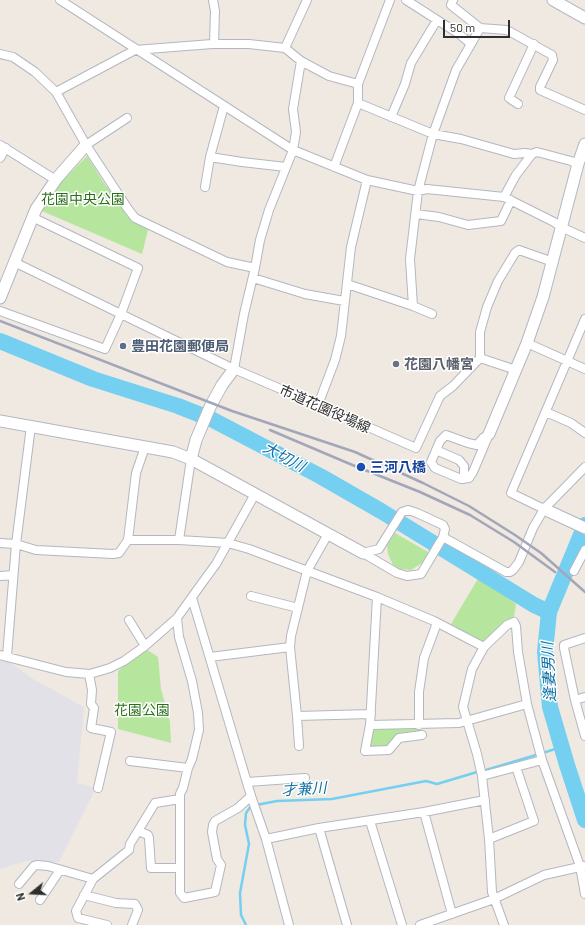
<!DOCTYPE html>
<meta charset="utf-8">
<style>
body{margin:0}
#map{position:relative;width:585px;height:925px;overflow:hidden;background:#efe9e1;font-family:Barlow,sans-serif}
canvas{display:block}
.north{position:absolute;left:12px;top:873px;width:40px;height:40px;-webkit-text-stroke:3px #fff;paint-order:stroke;rotate:252deg;font-size:11px;font-weight:700;line-height:16px;text-align:center;color:#2e2e2e}
.north::after{content:'';display:block;margin:auto;width:14px;height:18px;background:#2e2e2e;clip-path:polygon(50% 0,100% 100%,50% 72%,0 100%)}
.scale{position:absolute;left:443px;top:20px;width:67px;height:18px;box-sizing:border-box;border:2px solid #2e2e2e;border-top:0;padding-left:5px;font-size:12px;line-height:14px;white-space:nowrap;color:#2e2e2e;-webkit-text-stroke:3px #fff;paint-order:stroke}
</style>
<div id="map">
<canvas width="585" height="925"></canvas>
<div class="north">N</div>
<div class="scale">50 m</div>
</div>
<script>
const ctx = document.querySelector('canvas').getContext('2d');
ctx.lineJoin = 'round';
function fillPath(path, color) { ctx.fillStyle = color; ctx.fill(path, 'evenodd'); }
const shape = rows => new Path2D(rows.map(r => 'M' + r).join(''));
function strokePath(path, color, width, dash) { ctx.strokeStyle = color; ctx.lineWidth = width; ctx.lineCap = dash ? 'butt' : 'round'; ctx.setLineDash(dash || []); ctx.stroke(path); }
function drawText(font, color, halo, rows, align = 'center') {
  ctx.font = font + ' Barlow,"Noto Sans JP",sans-serif'; ctx.lineWidth = 3; ctx.setLineDash([]); ctx.textBaseline = 'middle'; ctx.strokeStyle = halo; ctx.fillStyle = color; for (const [text, x, y, turn = 0] of rows) {
    ctx.save(); ctx.translate(x, y); ctx.rotate((+turn || 0) * Math.PI / 180); ctx.textAlign = isNaN(turn) ? turn : align; if (halo) ctx.strokeText(text, 0, 0); ctx.fillText(text, 0, 0); ctx.restore();
  }
}
fillPath(shape([
 [0,661,8,661,33,679,84,707,77,783,96,788,59,862,26,861,0,869]
]), '#e3e1e8');
fillPath(shape([
 [87,156,104,183,129,215,148,230,142,254,42,211,62,181],
 [395,533,428,552,425,561,411,570,399,569,393,565,388,554,387,545],
 [479,577,516,604,514,617,506,620,484,643,451,624],
 [146,649,158,657,161,689,170,722,171,743,118,729,118,671],
 [372,727,421,727,421,733,399,735,389,748,367,749]
]), '#b6e59e');
strokePath(shape([
 [546,752,555,749,563,750],
 [486,770,536,755],
 [246,925,241,915,240,893,249,844,245,825,246,813,251,806,277,801,332,799,426,781,437,784,477,772]
]), '#75cff0', 2.5);
strokePath(shape([
 [0,341,93,379,178,406,211,419,320,476,381,511,534,605,549,612],
 [585,525,549,612,545,652,550,707,567,765,585,820]
]), '#75cff0', 16);
const street = shape([
 [60,0,293,150,367,180,418,191,427,189,504,197,554,222,561,227,585,238],
 [213,0,215,11,214,44],
 [406,0,459,34,471,44,456,70,433,134,418,191,410,259,413,306,432,314],
 [453,0,451,5,480,28,507,30,552,55,553,60,540,87,540,90,585,110],
 [471,44,480,28],
 [285,48,307,0],
 [0,54,13,57,35,72,56,92,86,145,128,209,135,218,227,262,255,268],
 [56,92,135,50,212,44,249,44,285,48,301,61,329,76,358,84],
 [358,103,433,134,461,139,514,154,525,153,532,154],
 [518,104,509,98,534,44],
 [391,117,405,84,411,63,437,20],
 [0,145,51,177,55,181],
 [86,145,127,118],
 [210,157,242,162,286,167],
 [0,158,6,148],
 [334,167,358,103,358,84,390,0],
 [205,187,210,157,224,106],
 [504,197,516,175,532,154,537,152,571,161,578,164],
 [416,214,439,217,468,225,501,221,511,200],
 [14,262,234,369,318,405,416,448,440,396,453,386,480,358,480,332,487,307,498,281,515,253,519,250,553,262],
 [253,278,305,294,344,301],
 [347,284,413,306],
 [0,311,105,349,121,314,138,268,32,217],
 [527,343,585,369],
 [480,358,516,370],
 [234,369,244,314,255,268,260,240,269,210,293,150,296,132,293,109,301,61],
 [318,405,335,360,341,336,351,247,367,180],
 [546,412,571,423,585,433],
 [489,434,473,472,469,478,461,479,435,468,431,462,440,441,446,435,468,443,477,445,483,438,489,434],
 [436,450,459,460,464,466,464,479],
 [544,509,511,493,585,319],
 [408,510,417,513,443,525,445,529,443,537,421,574,407,576,397,573,363,553,379,549,402,512,408,510],
 [443,537,506,572,510,572,513,570,519,562,533,528,544,509,585,467],
 [128,540,136,473,145,447],
 [179,540,191,459],
 [0,543,16,544,36,550,113,554,119,553,128,540,179,540,228,543,249,549,377,597,434,621,484,647],
 [574,571,585,550],
 [0,576,13,575],
 [251,596,298,608],
 [377,597,370,725,365,751,389,750,399,738,422,735],
 [192,598,251,796,266,839,289,925],
 [177,618,179,637,192,681,198,713,199,730,192,759,188,768,183,788,180,794,180,893,184,898,215,892,221,865,217,859,212,832,213,825,215,821,238,808,251,796],
 [129,620,145,646],
 [585,638,564,645,564,648,575,700,585,736],
 [290,647,297,716,371,714],
 [0,655,66,672,90,674,110,668,124,661,145,646,177,618,205,579,216,564,255,494],
 [7,656,16,544,31,426],
 [210,657,290,647,291,636,307,571,328,534],
 [89,674,92,690,91,704,94,708,91,728,111,732,98,788],
 [575,700,585,697],
 [297,716,299,746],
 [370,725,459,723,527,704],
 [419,725,419,692,424,658,437,623],
 [130,761,188,768],
 [482,776,542,760],
 [247,782,305,778],
 [424,812,452,914],
 [370,821,402,925],
 [319,828,347,925],
 [138,831,148,835,149,838,151,868,180,868],
 [266,839,319,828,424,812,485,800],
 [489,839,534,821,516,767],
 [19,884,34,866,37,865,48,866,93,879],
 [84,895,116,903,135,904,138,910,132,925],
 [40,900,60,870],
 [107,925,78,918,76,911,93,879,129,850,130,844,155,803,180,799],
 [420,925,494,899,544,875,584,866],
 [504,925,492,892,489,839,482,776,477,754,463,707,472,669,484,647,507,625,514,622,516,626,518,652,527,704,542,760,580,866,585,894]
]);
const secondary = shape([
 [553,0,585,18],
 [0,298,36,209,57,178,86,145],
 [0,421,173,452,191,459,363,553],
 [489,434,527,343,543,297,578,164,585,144],
 [191,459,196,440,210,407,222,385,234,369],
 [544,509,585,528]
]);
strokePath(street, '#b4b7c1', 10);
strokePath(secondary, '#b4b7c1', 13);
strokePath(street, '#fff', 8);
strokePath(secondary, '#fff', 11);
strokePath(shape([
 [0,321,232,411,355,452,423,483,469,506,515,535,541,553,585,592],
 [270,430,350,464,420,492,470,515,514,542,555,572]
]), '#a3a6b8', 2.5);
for (const [x, y, r, color] of [
 [123,346,4,"#5c6f8a"],
 [396,364,4,"#6b7280"],
 [361,467,5,"#1a4fb4"]
]) { const dot = new Path2D(); dot.arc(x, y, r, 0, 2 * Math.PI); ctx.fillStyle = color; ctx.fill(dot); strokePath(dot, '#fff', 1.5); }
drawText('14px', '#2c6e1b', '#fff', [
 ["花園中央公園",83,199],
 ["花園公園",142,710]
]);
drawText('bold 14px', '#4e5e75', '#fff', [
 ["豊田花園郵便局",131,346]
], 'left');
drawText('bold 14px', '#5b616d', '#fff', [
 ["花園八幡宮",404,364]
], 'left');
drawText('14px', '#2e2e2e', '#fff', [
 ["市道花園役場線",325,409,24]
]);
drawText('bold 14px', '#164399', '#fff', [
 ["三河八橋",370,467]
], 'left');
drawText('italic 15px', '#0d6fa3', '#fff', [
 ["大切川",284,457,28],
 ["逢妻男川",549,672,-93],
 ["才兼川",304,789,-3]
]);
</script>
